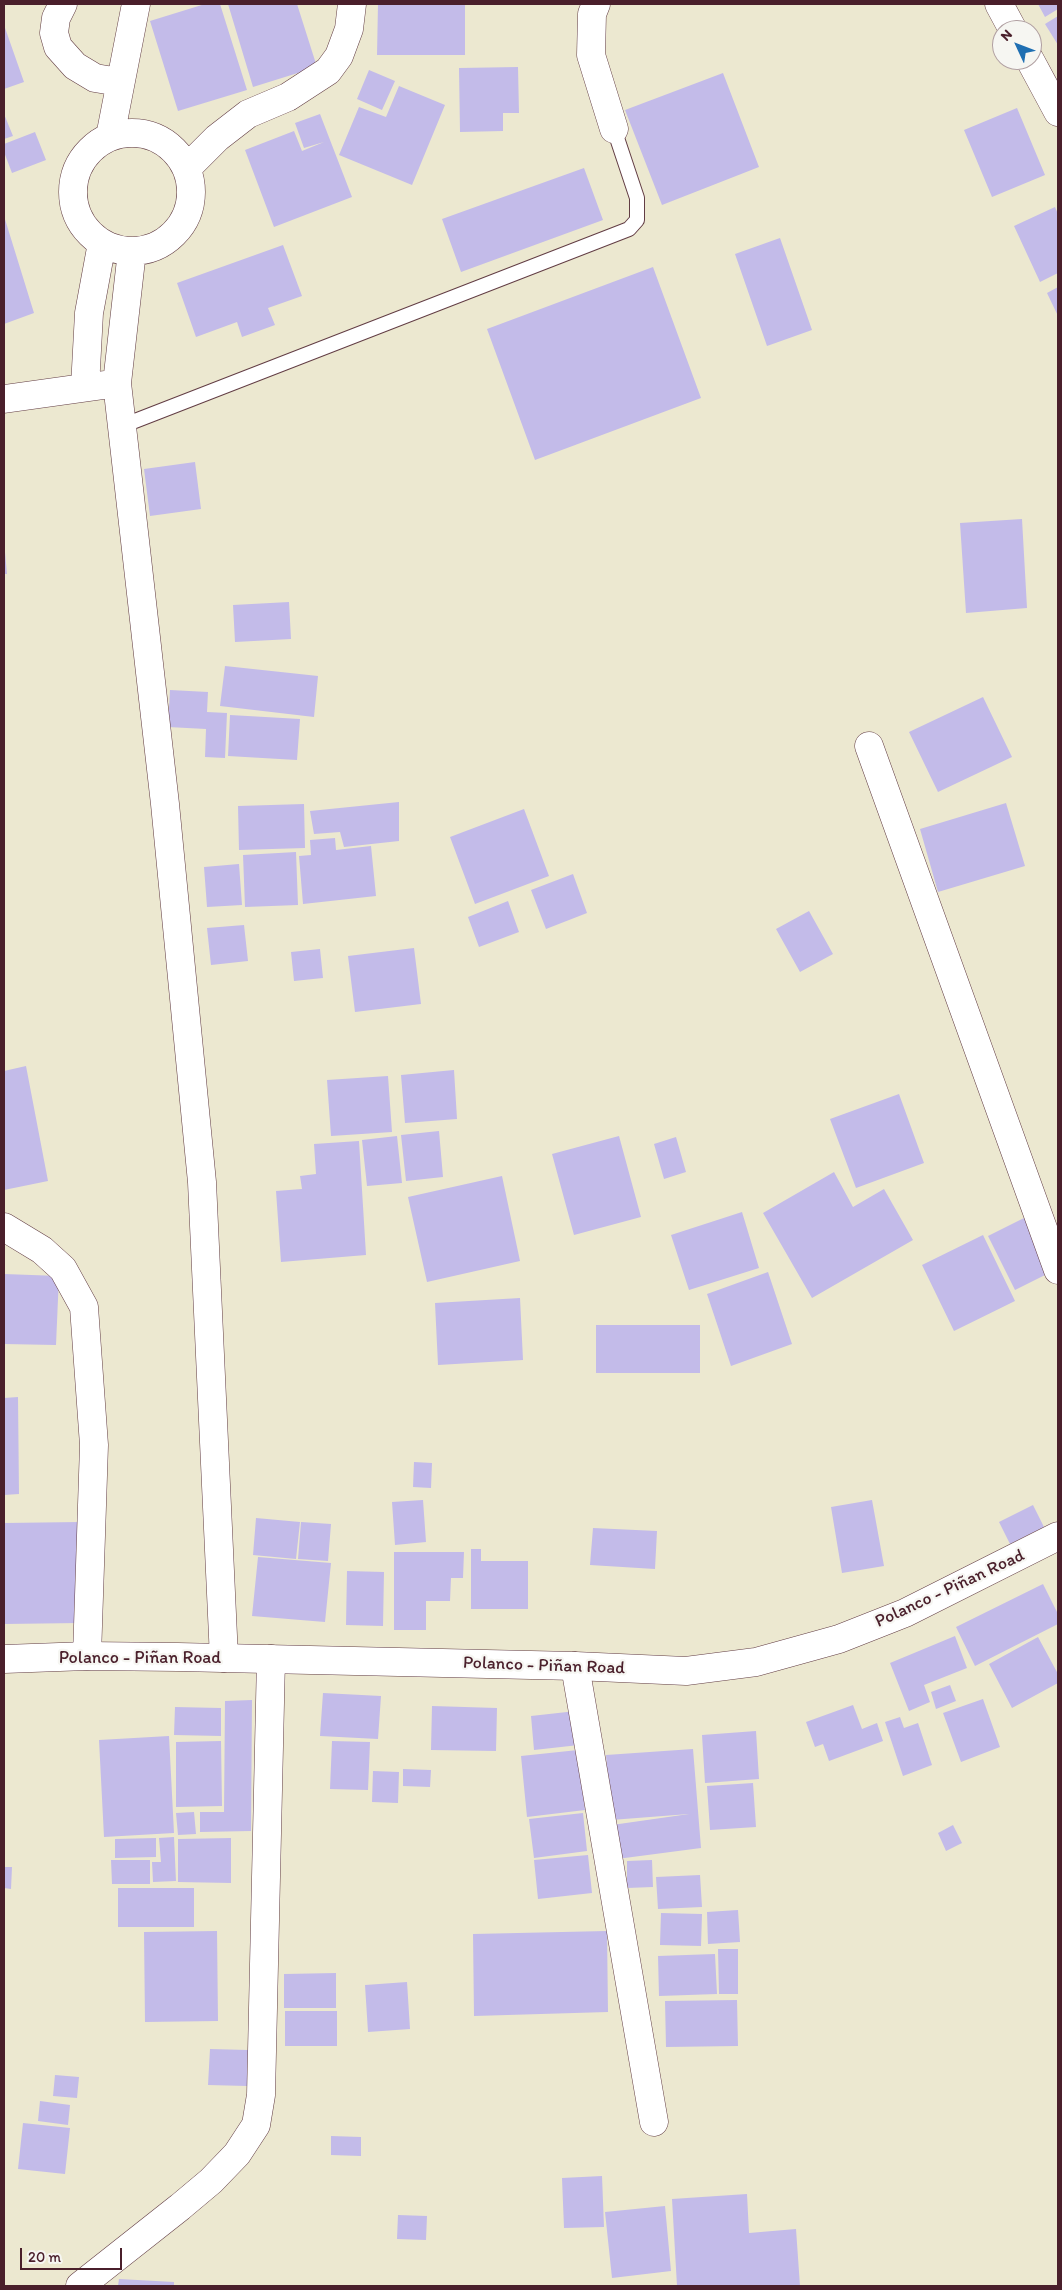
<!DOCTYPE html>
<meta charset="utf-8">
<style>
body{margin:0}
#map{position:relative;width:1062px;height:2290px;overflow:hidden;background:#ece8d0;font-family:Itim,sans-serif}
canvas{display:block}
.frame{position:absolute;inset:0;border:5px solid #4a1f2b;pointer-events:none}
.north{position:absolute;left:992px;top:20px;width:50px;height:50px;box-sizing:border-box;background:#f6f6f2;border:1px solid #b1a0a2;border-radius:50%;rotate:313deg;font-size:14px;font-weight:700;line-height:20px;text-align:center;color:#4a1f2b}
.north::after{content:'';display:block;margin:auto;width:18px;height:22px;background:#1f6fb2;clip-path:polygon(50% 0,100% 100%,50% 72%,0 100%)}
.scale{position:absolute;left:20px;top:2248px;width:102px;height:22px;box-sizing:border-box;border:2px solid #4a1f2b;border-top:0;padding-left:6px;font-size:15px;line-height:18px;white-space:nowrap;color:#4a1f2b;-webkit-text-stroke:4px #f6f6f2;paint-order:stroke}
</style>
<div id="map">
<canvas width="1062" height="2290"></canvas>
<div class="frame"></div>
<div class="north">N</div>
<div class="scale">20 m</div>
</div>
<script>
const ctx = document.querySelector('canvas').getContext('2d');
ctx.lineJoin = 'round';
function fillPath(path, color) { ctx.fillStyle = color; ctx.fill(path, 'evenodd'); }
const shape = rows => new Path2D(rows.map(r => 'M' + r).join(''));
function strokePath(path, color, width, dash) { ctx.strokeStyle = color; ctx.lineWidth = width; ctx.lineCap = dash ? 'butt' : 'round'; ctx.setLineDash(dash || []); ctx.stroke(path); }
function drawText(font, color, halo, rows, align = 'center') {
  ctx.font = font + ' Itim,sans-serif'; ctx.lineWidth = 4.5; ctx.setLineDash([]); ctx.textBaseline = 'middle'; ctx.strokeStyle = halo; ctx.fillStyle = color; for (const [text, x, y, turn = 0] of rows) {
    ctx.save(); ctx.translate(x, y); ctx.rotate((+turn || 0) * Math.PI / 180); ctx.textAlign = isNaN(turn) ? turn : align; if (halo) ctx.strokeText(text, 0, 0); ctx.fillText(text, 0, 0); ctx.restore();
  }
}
fillPath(shape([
 [205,4,220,4,247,90,178,111,150,21],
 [228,4,297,4,317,67,253,87],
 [378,4,465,4,465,55,377,55],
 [1038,4,1058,4,1058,9,1045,17],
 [1058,16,1058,45,1045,24],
 [4,25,24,82,4,89],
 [518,67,519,113,503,113,503,131,460,132,459,68],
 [369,70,395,81,382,110,357,99],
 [723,73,759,167,662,205,625,110],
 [399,86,445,105,412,185,339,155,359,107,386,117],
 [1017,108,1045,175,992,197,964,130],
 [4,114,13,136,4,139],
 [320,114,352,197,274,227,245,150,294,131,302,151,324,142,304,148,295,123],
 [35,132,46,160,12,173,4,152,4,144],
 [584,168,603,220,461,272,442,219],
 [1055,207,1058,214,1058,273,1040,282,1014,226],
 [4,216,34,313,4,324],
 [780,238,812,330,767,346,735,254],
 [283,245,302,296,268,308,275,325,242,337,237,322,196,337,177,283],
 [653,267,701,398,535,460,487,329],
 [1058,287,1058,316,1047,293],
 [195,462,201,509,150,516,144,469],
 [1022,519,1027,608,966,613,960,523],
 [4,541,7,574,4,574],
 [289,602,291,639,235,642,233,605],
 [225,666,318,676,314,717,220,706],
 [170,690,208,692,207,712,227,713,225,758,205,757,206,729,168,727],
 [983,697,1012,757,938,792,909,732],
 [230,715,300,719,297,760,228,756],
 [399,802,399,841,344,847,340,832,314,834,310,811],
 [1006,803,1025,866,938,892,920,829],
 [304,804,305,848,239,850,238,806],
 [524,809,549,876,475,904,450,837],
 [335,838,336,850,371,846,376,896,303,904,299,856,311,855,310,840],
 [296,852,298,905,245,907,243,855],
 [239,864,242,905,207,907,204,867],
 [573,874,587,913,546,929,531,890],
 [508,901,519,932,479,947,468,917],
 [809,911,833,954,800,972,776,929],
 [244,925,248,961,211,965,207,928],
 [414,948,421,1004,355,1012,348,956],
 [320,949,323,978,294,981,291,952],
 [26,1066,48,1181,4,1190,4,1071],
 [454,1070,457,1119,405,1123,401,1075],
 [388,1076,392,1132,331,1136,327,1080],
 [899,1094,924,1163,856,1188,830,1119],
 [439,1131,443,1177,406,1181,401,1135],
 [397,1136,402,1183,367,1186,362,1140],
 [619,1136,641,1217,574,1235,552,1154],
 [676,1137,686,1172,664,1179,654,1144],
 [359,1141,366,1255,281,1262,276,1191,302,1189,300,1176,316,1174,314,1144],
 [834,1172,853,1207,884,1189,913,1240,812,1298,763,1213],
 [502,1176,520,1261,427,1282,408,1197],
 [742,1212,759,1268,689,1290,671,1235],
 [1028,1216,1055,1270,1015,1290,988,1236],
 [983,1235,1015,1301,954,1331,922,1265],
 [768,1272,792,1344,731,1366,707,1294],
 [4,1274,59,1276,56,1345,4,1344],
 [520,1298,523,1360,438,1365,435,1303],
 [596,1325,700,1325,700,1373,596,1373],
 [18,1397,19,1494,4,1495,4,1398],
 [414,1462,432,1463,431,1488,413,1487],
 [423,1500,426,1542,395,1545,392,1502],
 [872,1500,884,1566,842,1573,831,1507],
 [1033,1505,1044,1527,1010,1544,999,1522],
 [256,1518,300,1522,296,1559,253,1555],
 [80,1522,80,1623,4,1624,4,1523],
 [301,1522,331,1524,328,1561,298,1559],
 [593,1528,657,1531,655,1569,590,1565],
 [471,1549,481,1549,481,1561,528,1561,528,1609,471,1609],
 [394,1552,464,1552,463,1578,451,1578,450,1601,426,1601,426,1630,394,1630],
 [258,1557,331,1563,325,1622,252,1616],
 [347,1571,384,1572,383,1626,346,1625],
 [1043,1584,1058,1614,1058,1624,975,1666,956,1627],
 [955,1636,967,1668,924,1685,930,1702,909,1711,890,1663],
 [1038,1637,1058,1674,1058,1683,1012,1708,989,1664],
 [950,1685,956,1701,936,1709,931,1692],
 [323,1693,381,1696,378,1739,320,1736],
 [983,1699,1000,1747,961,1762,943,1713],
 [252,1700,251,1831,200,1832,200,1812,224,1812,225,1701],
 [853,1705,862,1729,877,1723,883,1741,829,1761,823,1744,815,1747,806,1722],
 [432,1706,497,1708,496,1751,431,1750],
 [175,1707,221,1708,221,1736,174,1735],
 [576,1711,579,1745,534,1750,531,1716],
 [900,1717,904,1728,918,1723,932,1765,903,1776,885,1722],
 [756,1731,759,1779,705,1783,702,1735],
 [169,1736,174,1833,104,1837,99,1740],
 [221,1741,222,1806,176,1807,176,1742],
 [332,1741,370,1742,368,1790,330,1789],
 [693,1749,701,1848,617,1859,612,1825,689,1814,611,1820,606,1755],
 [578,1750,585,1810,527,1817,521,1756],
 [403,1769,431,1770,430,1787,403,1786],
 [373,1771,399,1772,398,1803,372,1802],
 [753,1783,756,1827,710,1830,707,1786],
 [194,1812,196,1834,178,1835,176,1813],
 [583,1813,587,1851,534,1858,529,1819],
 [953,1825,962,1843,946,1851,938,1833],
 [174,1837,176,1881,153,1882,152,1862,161,1862,159,1838],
 [156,1838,156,1857,115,1858,115,1839],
 [231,1838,231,1883,178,1882,178,1839],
 [588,1855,592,1893,538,1899,534,1860],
 [111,1860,150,1860,150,1884,112,1884],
 [652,1860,653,1887,627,1888,627,1861],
 [4,1867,12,1867,11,1889,4,1888],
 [700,1875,702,1907,658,1909,656,1877],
 [118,1888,194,1888,194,1927,118,1927],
 [738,1910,740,1942,708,1944,707,1912],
 [661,1913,702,1914,701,1946,660,1945],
 [217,1931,218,2021,145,2022,144,1932],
 [607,1931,608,2012,474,2016,473,1934],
 [718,1949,738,1949,738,1994,719,1994],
 [715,1954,717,1994,659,1996,658,1956],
 [336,1973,336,2008,284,2008,284,1974],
 [407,1982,410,2029,368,2032,365,1985],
 [737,2000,738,2046,666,2047,665,2001],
 [285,2011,337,2011,337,2046,285,2046],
 [210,2049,248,2050,247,2086,208,2085],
 [55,2075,79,2077,77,2098,53,2096],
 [40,2101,70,2105,68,2125,38,2121],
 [23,2123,70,2128,65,2174,18,2169],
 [331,2136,361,2137,361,2156,331,2155],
 [602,2176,604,2227,564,2228,562,2178],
 [747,2194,749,2233,796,2229,800,2286,677,2286,672,2199],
 [665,2206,671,2271,612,2278,605,2212],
 [398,2215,427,2216,426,2240,397,2239],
 [119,2279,174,2282,174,2286,118,2286]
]), '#c3bbe9');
const service = shape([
 [122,426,629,229,637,220,637,198,614,129]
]);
const minor = shape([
 [63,4,56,18,54,33,58,47,75,66,95,78,119,82],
 [596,4,592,14,591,55,614,129],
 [999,4,1013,30],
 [1030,60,1058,112],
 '73 192a59 59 0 1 1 118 0a59 59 0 1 1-118 0Z',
 [110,137,136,4],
 [187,168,217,138,248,114,288,97,328,71,339,56,349,29,352,4],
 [132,251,117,383,165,804,202,1182,224,1658],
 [85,387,89,313,102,243],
 [4,399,104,385],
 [869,746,1058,1270],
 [4,1227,42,1250,63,1269,84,1307,94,1445,87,1656],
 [575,1666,654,2122],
 [80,2286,180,2207,211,2181,237,2154,256,2125,261,2095,271,1659]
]);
const secondary = shape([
 [4,1659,87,1656,178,1657,575,1666,686,1671,756,1662,839,1639,905,1613,1058,1536]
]);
strokePath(service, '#623d44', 16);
strokePath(minor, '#623d44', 29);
strokePath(secondary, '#623d44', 29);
strokePath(service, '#fff', 14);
strokePath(minor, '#fff', 28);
strokePath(secondary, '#fff', 28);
drawText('18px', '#4a1f2b', '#f6f6f2', [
 ["Polanco - Piñan Road",950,1589,-25],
 ["Polanco - Piñan Road",140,1658],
 ["Polanco - Piñan Road",544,1666,2]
]);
</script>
